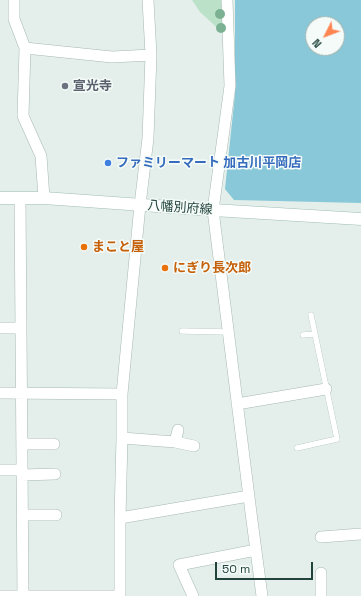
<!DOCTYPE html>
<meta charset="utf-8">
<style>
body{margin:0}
#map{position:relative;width:361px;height:596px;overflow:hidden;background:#e4efeb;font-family:"Space Grotesk",sans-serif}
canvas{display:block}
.north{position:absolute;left:305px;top:16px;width:40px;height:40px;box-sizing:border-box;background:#f5fbf8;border:1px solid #a0b1ad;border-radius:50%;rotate:228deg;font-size:11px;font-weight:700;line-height:16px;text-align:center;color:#21433c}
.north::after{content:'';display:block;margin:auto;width:14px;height:18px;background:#ff8552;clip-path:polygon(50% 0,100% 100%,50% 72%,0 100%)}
.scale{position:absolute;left:215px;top:562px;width:98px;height:18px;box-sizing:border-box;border:2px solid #21433c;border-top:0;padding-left:5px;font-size:12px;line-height:14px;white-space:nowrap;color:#21433c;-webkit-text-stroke:3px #f5fbf8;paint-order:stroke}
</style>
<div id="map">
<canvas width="361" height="596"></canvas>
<div class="north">N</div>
<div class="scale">50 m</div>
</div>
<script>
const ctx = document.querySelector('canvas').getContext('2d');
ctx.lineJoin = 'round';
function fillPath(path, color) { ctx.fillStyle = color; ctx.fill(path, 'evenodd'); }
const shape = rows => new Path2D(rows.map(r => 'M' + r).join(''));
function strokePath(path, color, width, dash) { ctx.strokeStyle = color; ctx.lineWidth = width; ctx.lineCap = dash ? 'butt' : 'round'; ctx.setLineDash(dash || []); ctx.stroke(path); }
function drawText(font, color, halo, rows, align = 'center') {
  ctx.font = font + ' "Space Grotesk","Noto Sans JP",sans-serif'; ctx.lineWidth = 3; ctx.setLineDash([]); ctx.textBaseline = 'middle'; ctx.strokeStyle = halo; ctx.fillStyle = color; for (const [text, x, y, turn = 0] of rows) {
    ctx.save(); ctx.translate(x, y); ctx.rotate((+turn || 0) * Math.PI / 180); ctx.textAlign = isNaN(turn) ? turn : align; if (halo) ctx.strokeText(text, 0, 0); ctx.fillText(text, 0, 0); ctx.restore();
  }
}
fillPath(shape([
 [192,0,225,0,225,35,200,12]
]), '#bbe2c8');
fillPath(shape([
 [235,0,361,0,361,203,234,200,225,189,235,94],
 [313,24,337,24,337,48,313,48]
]), '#88c8d9');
const lane = shape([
 [182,331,228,332],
 [303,335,315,334],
 [297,448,337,439,311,315]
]);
const street = shape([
 [14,0,14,19,25,48,23,116,41,156,44,198],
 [227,0,230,86,213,210,251,513,262,596],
 [25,48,112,57,151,55],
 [20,198,23,596],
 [0,328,21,328],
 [0,393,122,394],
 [237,404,326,389],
 [122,438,175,442,194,446],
 [175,442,178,430],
 [22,444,54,444],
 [0,470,22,470],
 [22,475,55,474],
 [22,515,56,515],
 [120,518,249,496],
 [321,537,361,534],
 [0,596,120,596],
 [120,596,120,518,122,438,122,394,140,205,148,138,151,55,148,0],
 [193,596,179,565,256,550],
 [321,596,321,573]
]);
const secondary = shape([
 [0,198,44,198,213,210,361,219]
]);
strokePath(lane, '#a6b8b3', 6);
strokePath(street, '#a6b8b3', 12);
strokePath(secondary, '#a1bcb4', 13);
strokePath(lane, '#fff', 5.5);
strokePath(street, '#fff', 11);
strokePath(secondary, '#fff', 12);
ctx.fillStyle = '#7cb194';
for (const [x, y] of [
 [220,14],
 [221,28]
]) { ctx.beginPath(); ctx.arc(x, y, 5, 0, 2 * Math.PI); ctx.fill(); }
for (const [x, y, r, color] of [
 [65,86,4,"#6b7280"],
 [108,163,4,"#3f7fe0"],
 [84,247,4,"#e8710a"],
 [165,268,4,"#e8710a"]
]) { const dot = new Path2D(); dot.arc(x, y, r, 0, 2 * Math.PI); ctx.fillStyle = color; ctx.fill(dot); strokePath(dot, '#f5fbf8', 1.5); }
drawText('bold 13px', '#5b616d', '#f5fbf8', [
 ["宣光寺",73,86]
], 'left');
drawText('bold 13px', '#366cbe', '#f5fbf8', [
 ["ファミリーマート 加古川平岡店",116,163]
], 'left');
drawText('13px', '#21433c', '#f5fbf8', [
 ["八幡別府線",180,208,4]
]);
drawText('bold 13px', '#c56008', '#f5fbf8', [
 ["まこと屋",92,247],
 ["にぎり長次郎",173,268]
], 'left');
</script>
